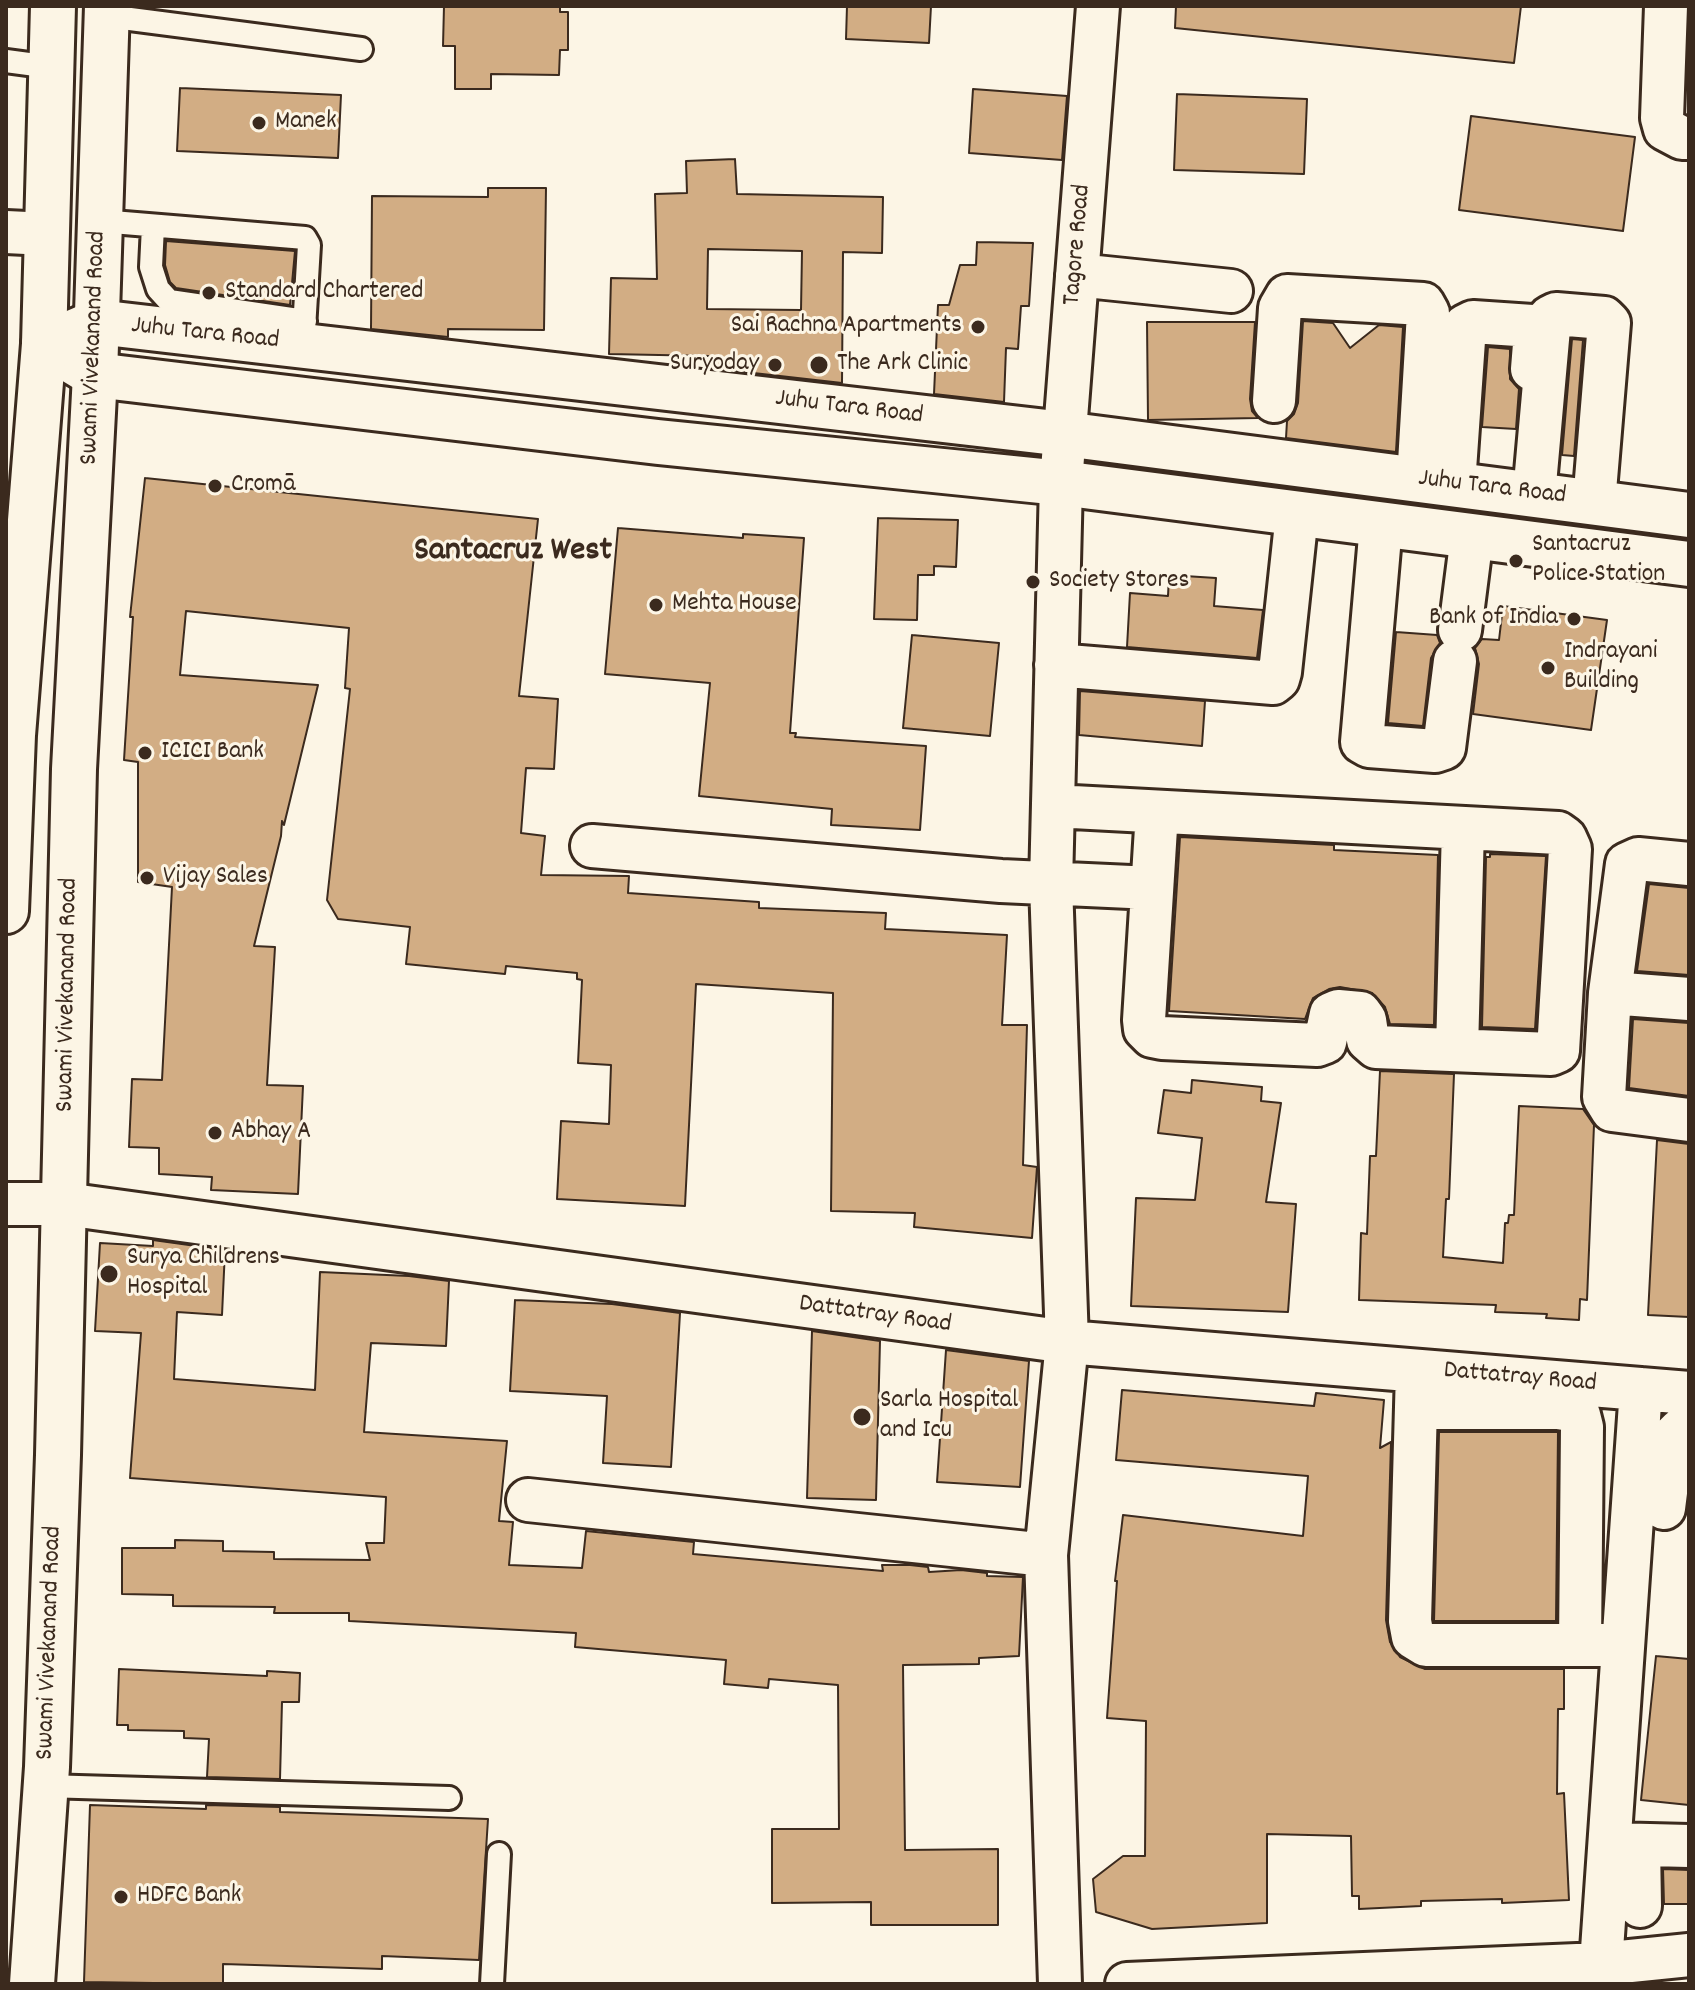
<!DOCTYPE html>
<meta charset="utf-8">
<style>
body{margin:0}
#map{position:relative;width:1695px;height:1990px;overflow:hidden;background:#fcf5e5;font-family:Dekko,sans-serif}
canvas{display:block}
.frame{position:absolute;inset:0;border:8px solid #3b2a1e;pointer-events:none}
</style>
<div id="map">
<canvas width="1695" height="1990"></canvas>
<div class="frame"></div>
</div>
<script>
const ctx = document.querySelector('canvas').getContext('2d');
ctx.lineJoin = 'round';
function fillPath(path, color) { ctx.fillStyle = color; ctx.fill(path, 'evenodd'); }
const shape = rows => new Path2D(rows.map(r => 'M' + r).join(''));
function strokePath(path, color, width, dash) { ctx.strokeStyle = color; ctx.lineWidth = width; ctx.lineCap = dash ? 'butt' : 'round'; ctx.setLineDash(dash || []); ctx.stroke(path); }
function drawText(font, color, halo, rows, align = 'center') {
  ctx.font = font + ' Dekko,sans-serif'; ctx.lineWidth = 6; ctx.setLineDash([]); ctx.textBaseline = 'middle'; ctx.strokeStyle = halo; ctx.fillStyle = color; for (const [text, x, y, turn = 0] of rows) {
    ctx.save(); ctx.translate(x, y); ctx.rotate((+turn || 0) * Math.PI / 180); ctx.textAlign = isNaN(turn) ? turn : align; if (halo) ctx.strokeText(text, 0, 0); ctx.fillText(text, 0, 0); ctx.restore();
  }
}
const building = shape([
 [444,6,560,6,560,12,568,12,568,50,560,50,559,75,491,74,491,89,455,89,455,46,443,46,444,6],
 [847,6,931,6,929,43,846,39,847,6],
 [1176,6,1521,6,1514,63,1175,28,1176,6],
 [180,88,341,95,338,158,177,151,180,88],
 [973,89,1067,96,1062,160,969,153,973,89],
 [1177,94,1307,99,1304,174,1174,170,1177,94],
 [1471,116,1635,137,1623,231,1459,210,1471,116],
 [735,159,737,194,883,197,882,253,843,252,842,383,709,368,709,356,609,354,611,278,657,279,655,194,687,193,686,161,735,159],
 [708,249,802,251,801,310,707,309,708,249],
 [488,188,546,188,544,330,448,329,448,337,371,329,372,196,488,197,488,188],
 [166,241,295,251,290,305,176,288,170,282,165,265,166,241],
 [977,242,1033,243,1029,306,1021,306,1018,349,1006,348,1004,402,934,394,938,305,949,305,960,265,976,265,977,242],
 [1303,321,1333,323,1350,348,1379,325,1403,327,1396,452,1286,438,1287,421,1294,414,1298,403,1303,321],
 [1147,322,1255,322,1250,399,1252,411,1258,418,1148,420,1147,322],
 [1572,339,1583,340,1574,456,1562,455,1572,339],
 [1488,347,1510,349,1510,379,1519,389,1516,429,1482,427,1488,347],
 [145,478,538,519,519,696,558,699,554,769,526,768,521,833,545,836,541,875,629,876,628,893,759,902,759,908,886,913,885,929,1007,935,1002,1025,1027,1025,1023,1165,1037,1167,1032,1238,914,1227,915,1213,831,1211,833,993,696,984,685,1206,557,1199,561,1121,609,1124,611,1065,578,1063,582,980,577,979,577,973,506,966,505,974,406,964,410,927,338,919,327,900,350,689,345,688,349,628,186,611,180,675,318,685,284,825,282,821,281,836,254,946,275,947,267,1085,303,1086,298,1194,211,1190,212,1177,159,1174,159,1148,129,1147,132,1079,162,1080,172,887,138,882,138,762,124,760,133,617,130,617,145,478],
 [878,518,958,520,956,567,934,566,934,575,918,575,917,620,874,619,878,518],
 [618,528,743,538,743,534,804,538,790,733,796,733,795,737,926,746,920,830,831,825,832,809,699,796,710,683,605,674,618,528],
 [1169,575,1216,578,1214,606,1263,610,1257,658,1127,647,1130,593,1168,596,1169,575],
 [1503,606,1607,620,1591,730,1473,714,1479,664,1475,648,1482,639,1499,640,1503,606],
 [1396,632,1437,635,1440,643,1431,658,1423,726,1388,723,1396,632],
 [912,635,999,643,990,736,903,728,912,635],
 [1080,691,1205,701,1202,746,1079,735,1080,691],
 [1180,837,1334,845,1334,850,1438,855,1434,1025,1390,1024,1385,1007,1372,993,1340,987,1329,989,1313,998,1305,1019,1169,1011,1180,837],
 [1490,854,1546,856,1535,1029,1482,1027,1486,857,1490,857,1490,854],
 [1649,884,1689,888,1689,975,1637,971,1649,884],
 [1633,1019,1689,1023,1689,1096,1629,1088,1633,1019],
 [1380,1071,1454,1074,1449,1199,1446,1199,1443,1257,1503,1263,1505,1223,1508,1223,1509,1215,1514,1215,1519,1106,1583,1109,1594,1125,1587,1300,1580,1299,1579,1320,1546,1318,1547,1314,1495,1312,1496,1305,1359,1300,1361,1233,1367,1234,1370,1156,1376,1156,1380,1071],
 [1192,1080,1262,1087,1261,1101,1281,1103,1266,1202,1296,1204,1288,1312,1131,1306,1136,1198,1195,1200,1202,1138,1158,1133,1164,1090,1191,1093,1192,1080],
 [1657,1140,1689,1144,1689,1317,1648,1315,1657,1140],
 [153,1240,225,1250,222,1315,177,1312,174,1379,315,1390,320,1272,409,1276,449,1281,446,1346,371,1343,364,1432,507,1441,499,1521,513,1522,509,1565,582,1568,586,1531,694,1542,693,1554,883,1571,882,1565,910,1565,928,1567,929,1572,961,1570,987,1573,987,1576,1023,1577,1019,1656,979,1658,979,1664,903,1665,905,1850,998,1849,998,1925,871,1925,871,1902,772,1903,772,1829,839,1829,838,1685,769,1679,768,1688,724,1684,726,1660,575,1647,576,1633,349,1621,349,1613,274,1613,275,1607,173,1606,173,1595,122,1594,122,1548,175,1548,175,1540,223,1541,223,1551,274,1552,274,1559,370,1560,366,1543,384,1543,386,1497,130,1478,141,1333,95,1331,100,1243,153,1246,153,1240],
 [515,1300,612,1304,680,1313,671,1467,603,1463,607,1396,510,1391,515,1300],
 [812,1331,880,1341,876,1500,807,1498,812,1331],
 [946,1350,1029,1361,1020,1487,937,1482,946,1350],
 [1122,1390,1314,1406,1316,1393,1384,1400,1380,1448,1391,1442,1386,1620,1390,1642,1400,1657,1425,1669,1564,1669,1564,1709,1558,1709,1557,1794,1564,1793,1569,1900,1502,1903,1502,1899,1421,1901,1421,1906,1359,1909,1359,1896,1352,1896,1351,1836,1267,1834,1267,1923,1152,1929,1096,1912,1093,1879,1123,1856,1145,1856,1146,1721,1107,1718,1117,1581,1115,1581,1123,1515,1303,1536,1308,1476,1116,1460,1122,1390],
 [1439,1432,1558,1432,1556,1621,1434,1621,1439,1432],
 [1656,1656,1689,1659,1689,1805,1641,1800,1656,1656],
 [119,1669,267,1676,267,1671,300,1673,299,1702,282,1702,280,1779,207,1777,209,1739,184,1738,184,1731,128,1730,128,1725,117,1725,119,1669],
 [90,1805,206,1809,206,1805,280,1807,280,1812,488,1819,479,1960,382,1956,382,1969,223,1964,223,1984,84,1982,90,1805],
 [1663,1869,1689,1870,1689,1904,1664,1904,1663,1869]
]);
fillPath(building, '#d2ad84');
strokePath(building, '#3b2a1e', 2);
const lane = shape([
 [107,16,361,49],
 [6,61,51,67],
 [100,221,305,238,309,245,303,346],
 [153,226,151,267,158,289,169,301,305,321],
 [45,1786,449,1798],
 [492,1984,499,1854]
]);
const street = shape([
 [1666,6,1662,118,1665,129,1682,138,1689,138],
 [6,232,47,234],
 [1077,275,1231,291],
 [1274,401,1280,308,1287,296,1423,304,1428,313,1418,480],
 [1454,484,1465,326,1473,322,1532,326,1535,332,1532,369],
 [1534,495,1550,317,1556,314,1604,318,1609,323,1594,503],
 [1381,525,1362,742,1369,746,1435,751,1444,748,1455,661],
 [1460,630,1472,536],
 [1056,665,1273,683,1278,679,1280,672,1297,514],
 [1054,806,1558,833,1565,838,1570,849,1558,1051,1551,1054,1376,1047,1368,1040,1365,1020,1360,1013,1338,1011,1331,1014,1325,1042,1317,1045,1162,1038,1152,1036,1145,1029,1144,1020,1157,812],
 [592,846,1001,881,1152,888],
 [1689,864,1638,859,1627,864,1610,993,1604,1097,1612,1110,1689,1120],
 [1610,993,1689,999],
 [1457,1050,1463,828],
 [6,1204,65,1204,1067,1342,1689,1393],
 [1417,1371,1410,1621,1413,1637,1426,1645,1623,1645],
 [1417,1408,1558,1408,1571,1410,1579,1415,1582,1427,1580,1645],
 [528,1500,1046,1555],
 [1664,1508,1673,1437,1680,1430,1689,1431],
 [1610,1844,1689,1846],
 [1639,1845,1640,1906],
 [1601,1964,1641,1389],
 [1060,1984,1046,1555,1067,1342,1051,884,1061,483,1098,6],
 [1127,1984,1601,1964,1689,1955]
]);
const secondary = shape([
 [62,337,97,322,1064,434,1689,515],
 [44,344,95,375,658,442,1061,483,1689,564]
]);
const primary = shape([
 [6,911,13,735,44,344,53,6],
 [32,1984,47,1767,58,1455,74,769,95,375,107,6]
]);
strokePath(lane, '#3b2a1e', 28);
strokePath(street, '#3b2a1e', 48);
strokePath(secondary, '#3b2a1e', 50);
strokePath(primary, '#3b2a1e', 50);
strokePath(lane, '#fcf5e5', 22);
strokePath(street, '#fcf5e5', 42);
strokePath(secondary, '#fcf5e5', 44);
strokePath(primary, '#fcf5e5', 44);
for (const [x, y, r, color] of [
 [259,123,8,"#3b2a1e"],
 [209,293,8,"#3b2a1e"],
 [978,327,8,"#3b2a1e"],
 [775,365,8,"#3b2a1e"],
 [819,365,10,"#3b2a1e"],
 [215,486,8,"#3b2a1e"],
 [1516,561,8,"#3b2a1e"],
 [1033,582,8,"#3b2a1e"],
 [656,605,8,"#3b2a1e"],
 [1574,619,8,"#3b2a1e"],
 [1548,668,8,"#3b2a1e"],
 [145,753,8,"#3b2a1e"],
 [147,878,8,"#3b2a1e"],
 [215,1133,8,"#3b2a1e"],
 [109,1274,10,"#3b2a1e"],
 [862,1417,10,"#3b2a1e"],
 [121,1897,8,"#3b2a1e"]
]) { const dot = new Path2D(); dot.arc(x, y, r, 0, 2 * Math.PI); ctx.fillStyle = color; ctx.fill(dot); strokePath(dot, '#fcf5e5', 3); }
drawText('26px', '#3b2a1e', '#fcf5e5', [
 ["Manek",275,123],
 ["Standard Chartered",225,293],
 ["Sai Rachna Apartments",962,327,"right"],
 ["Suryoday",759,365,"right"],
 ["The Ark Clinic",837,365],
 ["Cromā",231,486],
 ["Santacruz",1532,546],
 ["Police Station",1532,576],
 ["Society Stores",1049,582],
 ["Mehta House",672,605],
 ["Bank of India",1558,619,"right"],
 ["Indrayani",1564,653],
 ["Building",1564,683],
 ["ICICI Bank",161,753],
 ["Vijay Sales",163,878],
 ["Abhay A",231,1133],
 ["Surya Childrens",127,1259],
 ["Hospital",127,1289],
 ["Sarla Hospital",880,1402],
 ["and Icu",880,1432],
 ["HDFC Bank",137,1897]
], 'left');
drawText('26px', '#3b2a1e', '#fcf5e5', [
 ["Tagore Road",1079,245,-85],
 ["Juhu Tara Road",205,335,6],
 ["Swami Vivekanand Road",95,348,-88],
 ["Juhu Tara Road",849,409,7],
 ["Juhu Tara Road",1492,489,7],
 ["Swami Vivekanand Road",69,995,-89],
 ["Dattatray Road",875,1316,8],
 ["Dattatray Road",1520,1379,5],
 ["Swami Vivekanand Road",51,1643,-88]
]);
drawText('bold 34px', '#3b2a1e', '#fcf5e5', [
 ["Santacruz West",513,553]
]);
</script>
